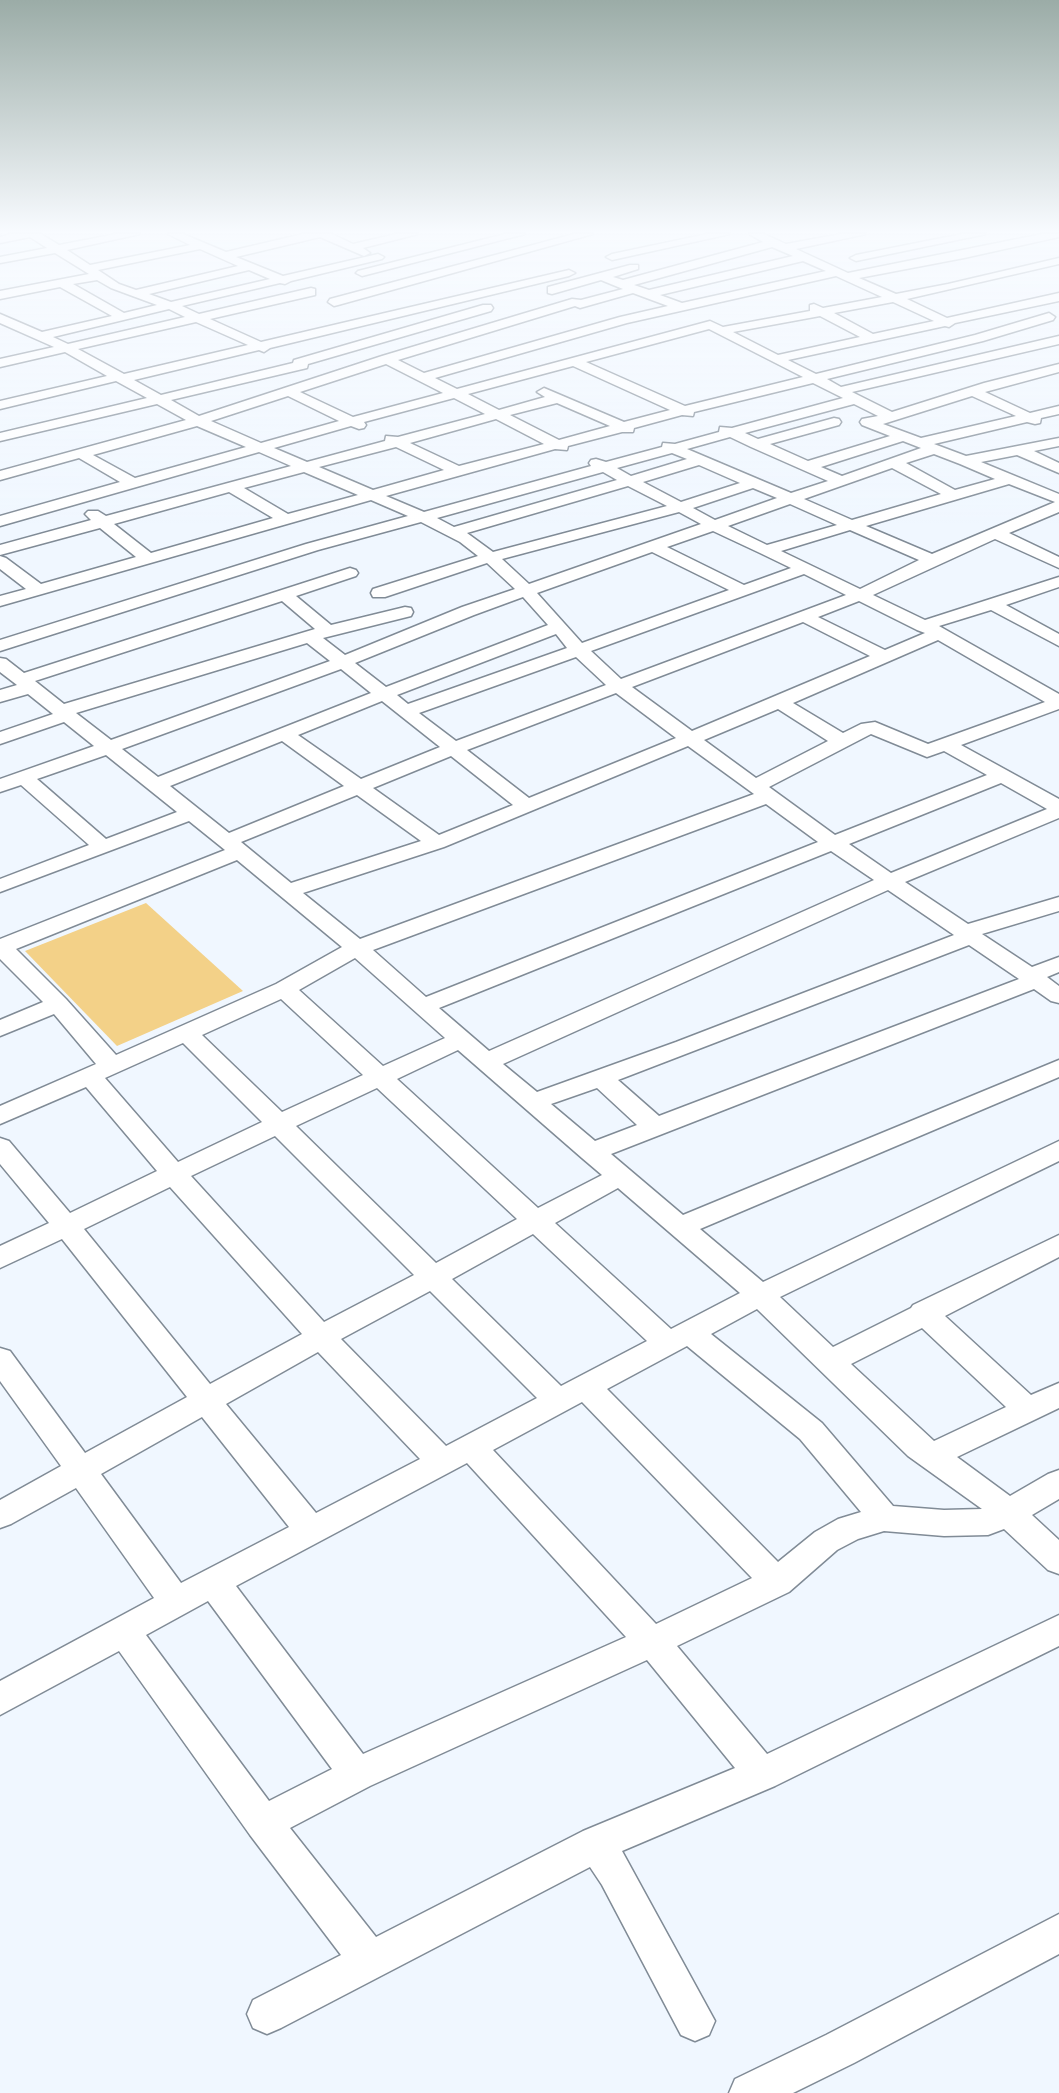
<!DOCTYPE html>
<style>
body{margin:0}
canvas{display:block;background:#f0f7ff}
</style>
<canvas width="1059" height="2093"></canvas>
<script>
const ctx = document.querySelector('canvas').getContext('2d');
ctx.lineJoin = 'round';
function fillPath(path, color) { ctx.fillStyle = color; ctx.fill(path, 'evenodd'); }
const shape = rows => new Path2D(rows.map(r => 'M' + r).join(''));
function strokePath(path, color, width, dash) { ctx.strokeStyle = color; ctx.lineWidth = width; ctx.lineCap = dash ? 'butt' : 'round'; ctx.setLineDash(dash || []); ctx.stroke(path); }
fillPath(shape([
 [146,903,243,991,117,1046,25,951]
]), '#f3d188');
const minor = shape([
 [10,234,41,234,59,245,116,234,140,234,67,250,90,265,190,245,168,234,183,234,226,252,303,234,332,234,353,244,396,234,418,234,363,248,370,253,364,256,320,237,236,257,283,276,378,254,384,257,382,259,291,281,285,284,280,283,182,306,199,314,311,288,315,289,315,295,210,319,261,342,569,270,575,273,569,276,270,348,264,352,259,350,134,380,161,395,293,363,294,360,483,305,491,305,493,308,491,311,308,364,307,368,171,400,199,416,382,356,572,299,581,300,623,289,601,280,552,294,548,293,548,287,630,265,638,265,638,269,613,277,623,280,763,242,749,234,764,234,786,244,841,234,866,234,796,249,848,273,1042,234,1059,234,1059,237,964,258,859,278,896,294,948,284,1059,258,1059,264,907,299,947,318,1059,293,1059,301,955,323,949,327,945,326,788,360,816,374,975,335,1049,313,1055,317,1053,320,983,341,827,379,841,387,1059,336,1059,344,852,392,892,412,984,383,1059,364,1059,372,985,392,1030,413,1059,406,1059,414,1041,418,1040,423,1035,424,1027,422,934,444,966,456,1059,438,1059,446,1034,451,1059,463,1059,473,1017,455,981,462,1059,494,1059,512,1009,533,1059,557,1059,568,995,539,873,595,925,620,1059,577,1059,587,1006,605,1059,634,1059,646,991,610,939,626,1059,694,1059,709,961,745,1059,799,1059,818,905,882,968,924,1059,897,1059,911,982,934,1032,967,1059,957,1059,972,1047,977,1059,986,1059,1003,1051,1001,1034,989,611,1154,683,1215,1059,1060,1059,1077,700,1229,763,1282,1059,1141,1059,1161,780,1297,833,1347,911,1308,913,1305,1059,1235,1059,1257,945,1316,1031,1395,1059,1383,1059,1408,957,1457,1010,1496,1048,1474,1059,1470,1059,1499,1032,1515,1059,1540,1059,1574,1048,1570,1004,1529,988,1535,944,1536,884,1531,858,1539,837,1550,789,1592,677,1646,767,1754,1059,1615,1059,1646,775,1786,622,1851,715,2021,709,2035,695,2041,681,2035,602,1885,590,1867,281,2028,267,2034,253,2028,247,2014,253,2000,341,1955,250,1835,119,1651,0,1715,0,1681,154,1598,76,1488,11,1524,0,1528,0,1500,61,1466,0,1381,0,1348,10,1351,85,1453,187,1397,62,1239,0,1268,0,1246,49,1223,0,1164,0,1138,9,1141,70,1213,157,1171,86,1087,0,1124,0,1106,96,1064,54,1014,0,1036,0,1020,43,1002,0,959,0,939,225,850,189,821,0,892,0,879,89,845,21,785,0,792,0,779,94,746,64,722,0,744,0,732,53,714,28,694,0,702,0,690,17,685,0,672,0,658,6,659,24,673,350,568,356,570,358,573,356,576,296,596,331,625,405,607,411,608,413,612,411,616,323,638,345,655,462,607,515,589,487,563,385,597,373,597,371,593,373,589,478,556,460,542,421,522,318,550,0,651,0,640,306,544,408,516,371,500,0,606,0,596,26,589,0,569,0,556,6,558,41,584,136,557,100,528,0,555,0,545,91,520,85,514,88,511,98,511,106,516,291,466,259,452,0,526,0,516,120,482,79,458,0,480,0,471,186,420,157,404,0,441,0,433,147,398,116,381,0,409,0,401,107,376,65,352,0,367,0,359,54,347,0,323,0,314,42,332,112,316,60,287,0,299,0,291,89,274,55,253,0,263,0,257,47,248,30,237,0,243,0,237,10,234],
 [772,247,793,256,649,290,634,285,772,247],
 [200,249,238,266,136,290,119,284,98,270,200,249],
 [803,261,826,271,682,303,660,295,803,261],
 [249,270,270,279,171,302,149,294,249,270],
 [836,276,882,297,823,308,814,304,810,305,810,311,723,327,710,321,457,389,435,378,627,323,836,276],
 [97,280,111,288,157,305,124,313,73,284,97,280],
 [633,293,668,306,620,317,424,373,398,360,575,306,580,308,633,293],
 [893,302,934,321,873,334,834,313,893,302],
 [169,309,185,317,68,344,53,337,169,309],
 [820,316,860,337,778,355,733,332,820,316],
 [196,322,248,345,124,374,78,349,196,322],
 [709,329,803,377,685,406,586,362,709,329],
 [386,364,443,393,353,417,300,392,386,364],
 [573,366,670,410,624,422,544,388,537,392,545,397,499,410,468,394,573,366],
 [813,383,843,398,732,428,720,427,719,432,675,444,663,443,662,447,606,462,596,459,591,460,589,463,591,466,424,512,386,496,555,449,567,450,568,446,622,432,633,432,634,428,682,415,693,416,694,412,813,383],
 [288,396,339,421,261,443,211,421,288,396],
 [972,396,1016,416,921,438,883,424,972,396],
 [454,398,485,414,398,437,386,436,385,441,307,462,274,448,351,426,359,429,364,428,366,425,364,422,454,398],
 [557,403,610,426,559,440,510,415,557,403],
 [854,404,878,416,862,419,860,422,862,425,890,436,808,461,770,444,839,425,841,422,839,419,834,418,758,439,745,433,854,404],
 [496,419,544,444,459,466,410,443,496,419],
 [197,426,246,447,135,478,93,455,197,426],
 [730,437,751,447,828,481,791,493,687,449,730,437],
 [903,441,921,448,842,476,821,467,903,441],
 [396,447,444,470,373,490,319,467,396,447],
 [672,453,687,459,631,476,617,468,672,453],
 [934,454,960,464,995,479,955,490,906,463,934,454],
 [699,465,740,483,681,502,643,482,699,465],
 [892,468,941,494,852,520,804,499,892,468],
 [304,472,358,495,288,514,244,488,304,472],
 [603,472,617,480,454,527,437,518,603,472],
 [1009,484,1055,502,932,554,866,526,1009,484],
 [628,486,667,506,493,552,467,533,628,486],
 [753,488,777,498,715,520,693,508,753,488],
 [229,492,273,518,151,553,114,524,229,492],
 [790,504,837,525,767,545,728,526,790,504],
 [679,512,701,524,529,584,502,559,679,512],
 [850,530,919,560,860,589,781,551,850,530],
 [713,531,760,553,791,568,744,585,667,547,713,531],
 [652,552,729,590,582,643,537,593,652,552],
 [804,574,846,595,621,679,591,651,804,574],
 [523,597,548,625,386,687,355,663,474,615,523,597],
 [282,601,315,629,64,704,35,681,282,601],
 [859,601,917,630,925,633,885,650,818,617,859,601],
 [803,622,870,656,692,731,632,687,803,622],
 [556,634,567,648,408,704,397,695,556,634],
 [938,640,1045,702,928,744,875,722,861,724,843,733,793,703,938,640],
 [307,643,330,661,111,740,76,713,307,643],
 [576,657,606,685,456,741,419,713,576,657],
 [341,669,371,693,158,777,122,749,341,669],
 [616,693,676,738,529,798,467,750,616,693],
 [382,701,440,747,361,779,298,735,382,701],
 [778,709,828,741,756,778,704,740,778,709],
 [871,734,927,757,944,751,987,775,835,835,769,787,871,734],
 [282,741,344,786,229,833,170,786,282,741],
 [688,746,754,794,360,939,303,893,444,847,688,746],
 [106,755,177,812,106,839,37,779,106,755],
 [451,756,513,805,439,835,373,788,451,756],
 [1001,783,1047,809,891,873,849,844,1001,783],
 [357,795,421,841,291,883,241,842,357,795],
 [766,804,818,842,426,997,373,950,766,804],
 [831,851,874,880,489,1051,439,1008,831,851],
 [237,860,342,947,276,984,116,1055,66,999,16,949,237,860],
 [888,890,954,935,676,1042,537,1092,503,1064,888,890],
 [969,945,1019,979,659,1116,618,1080,969,945],
 [355,958,445,1038,383,1066,299,990,355,958],
 [281,999,363,1075,282,1112,202,1035,281,999],
 [183,1043,262,1122,178,1162,105,1078,183,1043],
 [458,1050,582,1158,602,1175,538,1208,397,1079,458,1050],
 [377,1088,517,1219,436,1263,296,1126,377,1088],
 [597,1088,637,1125,595,1141,551,1104,597,1088],
 [275,1136,414,1275,324,1322,191,1176,275,1136],
 [170,1187,302,1334,210,1384,84,1229,170,1187],
 [618,1188,740,1293,671,1329,555,1223,618,1188],
 [533,1234,647,1341,561,1386,452,1279,533,1234],
 [430,1291,537,1398,446,1446,341,1339,430,1291],
 [757,1309,908,1456,982,1509,944,1510,893,1506,822,1423,711,1334,757,1309],
 [922,1328,1006,1407,934,1441,851,1364,922,1328],
 [687,1346,800,1439,861,1512,838,1519,815,1532,778,1562,607,1389,687,1346],
 [318,1352,420,1459,316,1513,226,1404,318,1352],
 [582,1402,752,1578,656,1624,493,1450,582,1402],
 [202,1417,289,1527,181,1583,101,1474,202,1417],
 [467,1463,626,1637,363,1754,236,1586,467,1463],
 [208,1601,332,1769,269,1801,146,1635,208,1601],
 [647,1660,735,1768,583,1831,376,1937,290,1828,370,1786,647,1660],
 [505,234,525,234,362,276,356,273,358,271,505,234],
 [574,234,593,234,338,305,334,306,328,302,330,299,574,234],
 [707,234,730,234,612,260,606,257,612,254,707,234],
 [962,234,986,234,856,261,850,258,856,255,962,234],
 [1059,1914,1059,1954,854,2063,793,2093,729,2093,735,2079,826,2035,1059,1914]
]);
strokePath(minor, '#808b96', 3);
fillPath(minor, '#fff');
const sky = ctx.createLinearGradient(0, 0, 0, 527);
sky.addColorStop(0, '#9baca7');
sky.addColorStop(0.44, '#f8fbff');
sky.addColorStop(1, '#f8fbff00');
ctx.fillStyle = sky;
ctx.fillRect(0, 0, 1059, 527);
</script>
